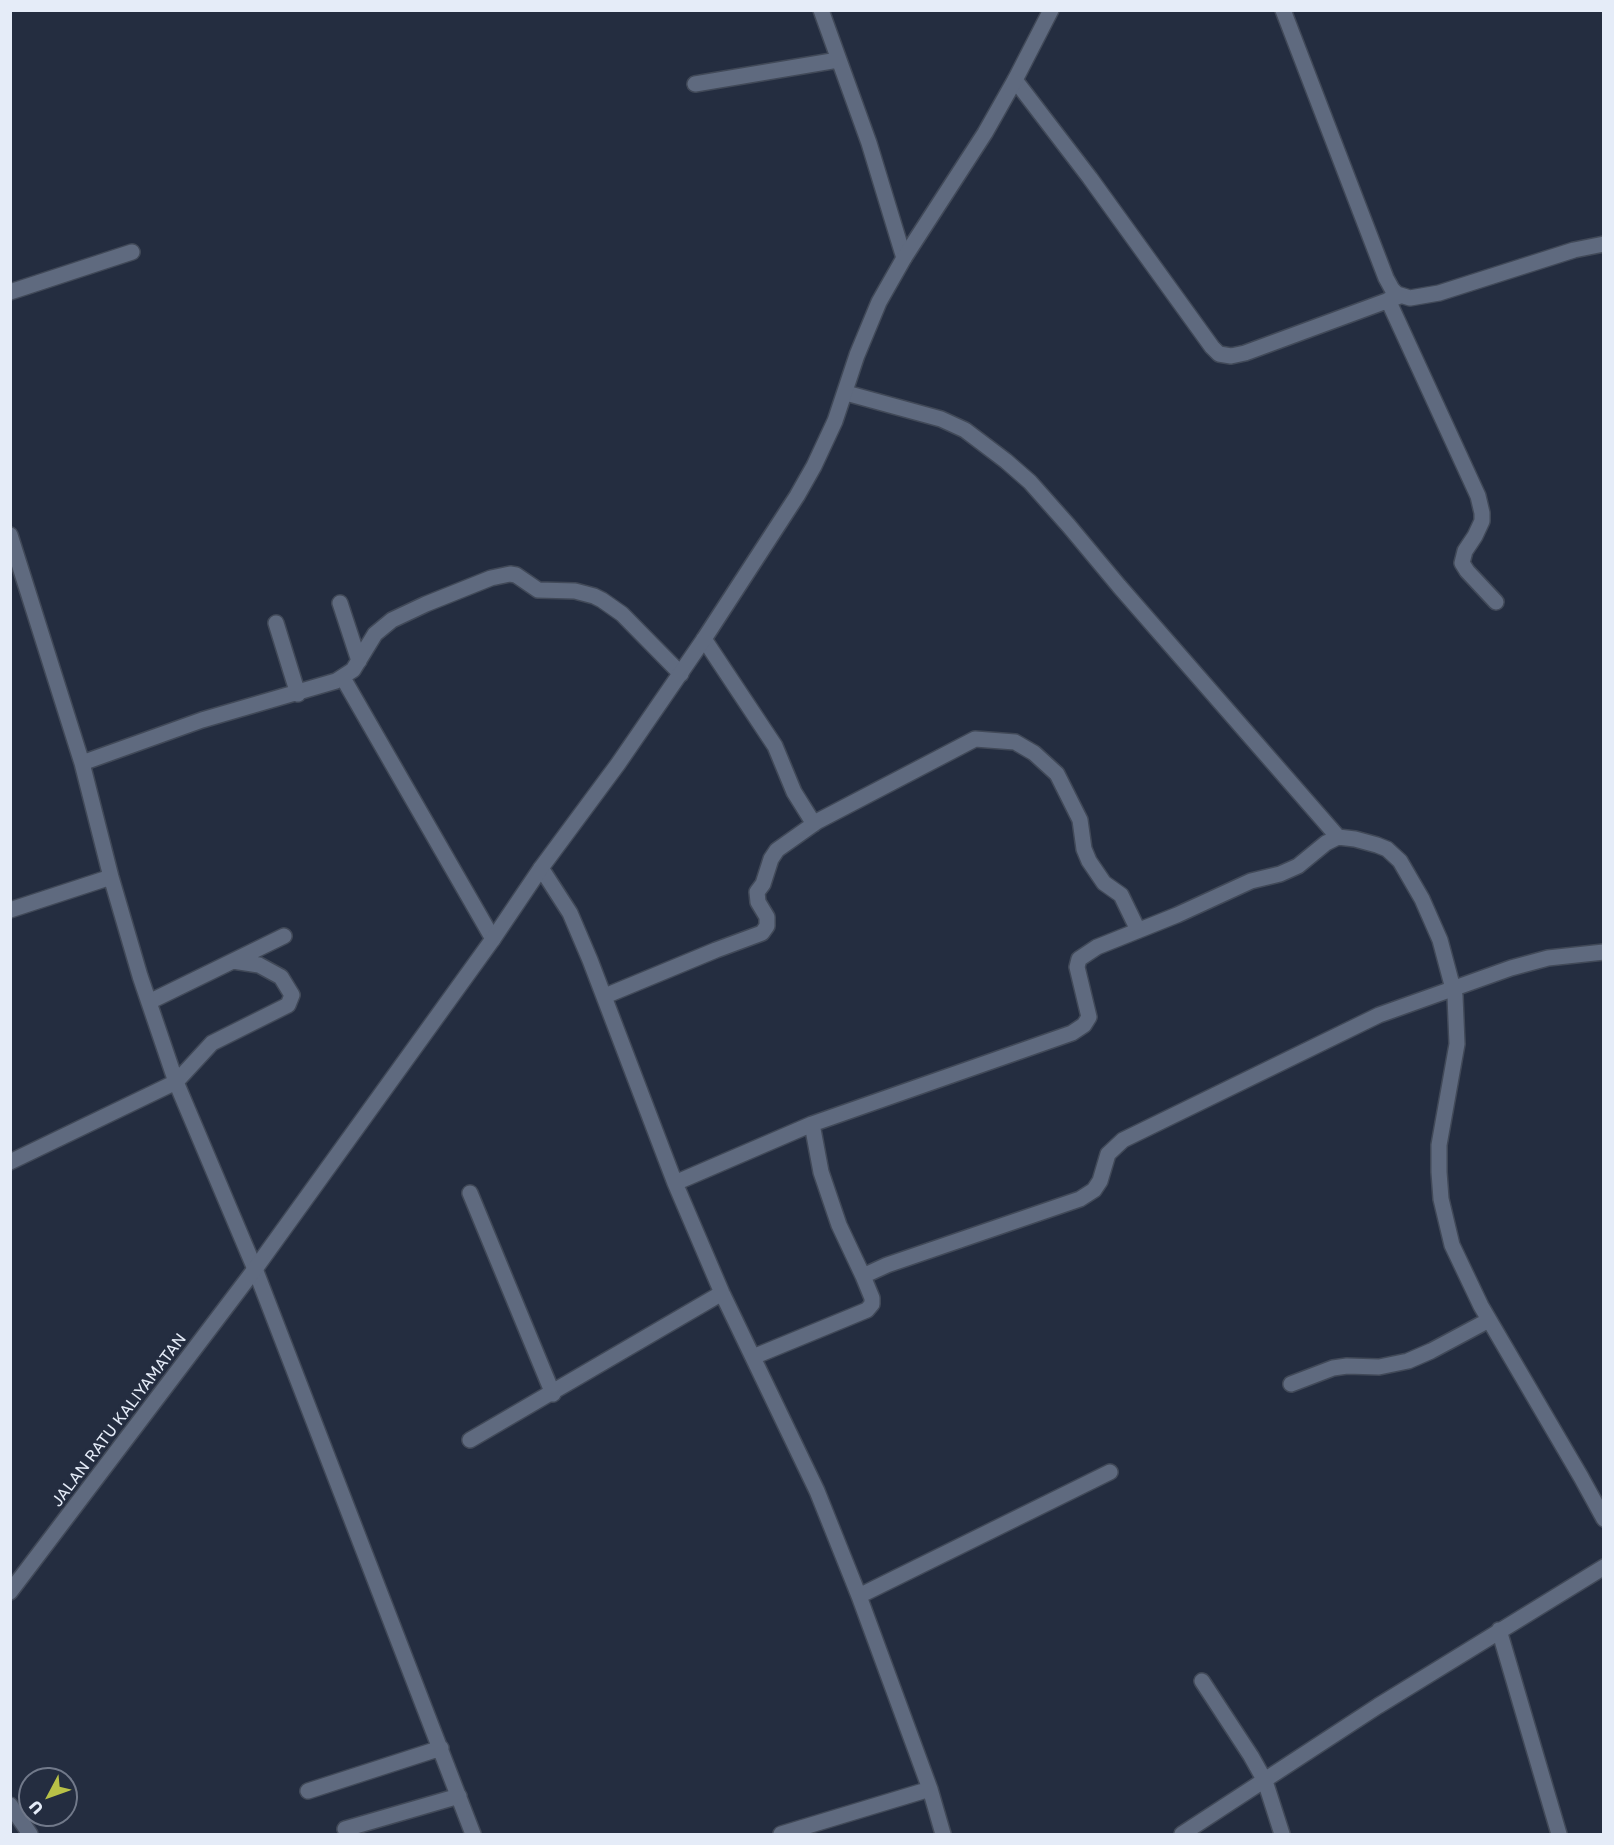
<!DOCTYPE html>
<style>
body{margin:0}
#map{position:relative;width:1614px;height:1845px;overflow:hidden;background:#242d40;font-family:"Golos Text",sans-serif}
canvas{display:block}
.frame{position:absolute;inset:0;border:12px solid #e5ecf8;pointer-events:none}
.north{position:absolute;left:18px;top:1767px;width:60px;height:60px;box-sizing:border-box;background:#242d40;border:2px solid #71798a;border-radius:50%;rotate:229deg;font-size:16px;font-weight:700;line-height:24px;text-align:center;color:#e5ecf8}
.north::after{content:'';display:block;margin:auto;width:21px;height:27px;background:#b8c147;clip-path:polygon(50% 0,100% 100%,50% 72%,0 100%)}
</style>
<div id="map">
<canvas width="1614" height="1845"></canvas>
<div class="frame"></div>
<div class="north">U</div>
</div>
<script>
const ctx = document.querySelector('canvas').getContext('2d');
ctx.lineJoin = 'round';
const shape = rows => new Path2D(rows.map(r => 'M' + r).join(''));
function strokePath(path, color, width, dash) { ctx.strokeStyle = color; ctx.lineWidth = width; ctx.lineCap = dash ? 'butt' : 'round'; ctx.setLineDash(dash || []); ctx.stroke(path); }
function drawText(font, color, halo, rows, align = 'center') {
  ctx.font = font + ' "Golos Text",sans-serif'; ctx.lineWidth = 6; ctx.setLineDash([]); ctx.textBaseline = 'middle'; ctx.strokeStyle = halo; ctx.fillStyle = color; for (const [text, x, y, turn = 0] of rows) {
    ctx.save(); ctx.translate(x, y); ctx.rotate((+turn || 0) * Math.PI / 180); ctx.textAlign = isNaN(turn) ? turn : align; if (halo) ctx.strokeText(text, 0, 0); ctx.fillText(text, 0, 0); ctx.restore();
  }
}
const street = shape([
 [821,10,869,143,904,258],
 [1283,10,1386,278,1392,289,1397,294,1410,298,1439,293,1574,250,1604,244],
 [1015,80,1090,178,1212,347,1219,354,1231,356,1245,353,1400,296],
 [695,84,838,60],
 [10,292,132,252],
 [1388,300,1478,496,1482,513,1482,521,1475,536,1465,551,1462,563,1467,571,1496,602],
 [846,393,941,419,965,430,1006,461,1030,482,1069,526,1119,586,1338,837],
 [10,535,82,763,111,877,140,976,176,1082,255,1269,473,1834],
 [340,603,359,661],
 [276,623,298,694],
 [704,639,775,746,794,792,814,824],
 [343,678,493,939],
 [82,763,202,720,336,681,353,670,375,634,392,620,426,604,491,578,510,574,516,575,538,590,575,591,594,596,602,600,622,614,681,674],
 [541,868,570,913,590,960,675,1183],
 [10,910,111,877],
 [605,996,716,950,762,933,767,926,767,917,758,902,757,892,763,884,771,859,777,850,818,821,975,739,1015,742,1034,753,1057,774,1080,820,1084,849,1089,861,1104,883,1121,895,1138,930],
 [149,1002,284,936],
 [812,1124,821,1172,839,1225,863,1276,887,1265,1080,1199,1094,1190,1100,1181,1108,1154,1123,1140,1379,1015,1511,968,1548,958,1604,952],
 [10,1162,176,1082,212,1043,288,1005,292,995,281,977,259,965,233,961],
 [470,1193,553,1394],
 [753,1357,867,1310,872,1304,872,1298,863,1276],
 [1291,1384,1333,1368,1347,1366,1379,1367,1408,1361,1431,1351,1489,1320],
 [470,1440,722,1293],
 [859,1596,1110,1472],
 [1499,1630,1559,1834],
 [1202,1681,1251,1756,1265,1781,1282,1834],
 [308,1791,441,1748],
 [10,1805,30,1834],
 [345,1829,459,1796],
 [781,1834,930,1789],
 [943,1834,930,1789,859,1596,817,1491,722,1293,675,1183,812,1124,1072,1033,1084,1025,1089,1017,1077,967,1079,959,1097,947,1177,915,1251,881,1280,874,1298,866,1326,843,1338,837,1355,839,1377,845,1387,849,1400,861,1422,899,1440,940,1455,996,1457,1044,1439,1145,1439,1172,1441,1199,1452,1245,1481,1306,1581,1477,1604,1519],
 [1182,1834,1378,1706,1604,1567]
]);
const secondary = shape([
 [10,1592,255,1269,493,939,541,868,618,764,704,639,797,496,814,466,835,421,857,355,879,302,904,258,985,133,1015,80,1051,10]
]);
strokePath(street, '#414958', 18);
strokePath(secondary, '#414958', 18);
strokePath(street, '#5f6a7f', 15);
strokePath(secondary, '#5f6a7f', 15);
drawText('16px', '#e5ecf8', '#242d40', [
 ["JALAN RATU KALIYAMATAN",119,1420,-53]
]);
</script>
